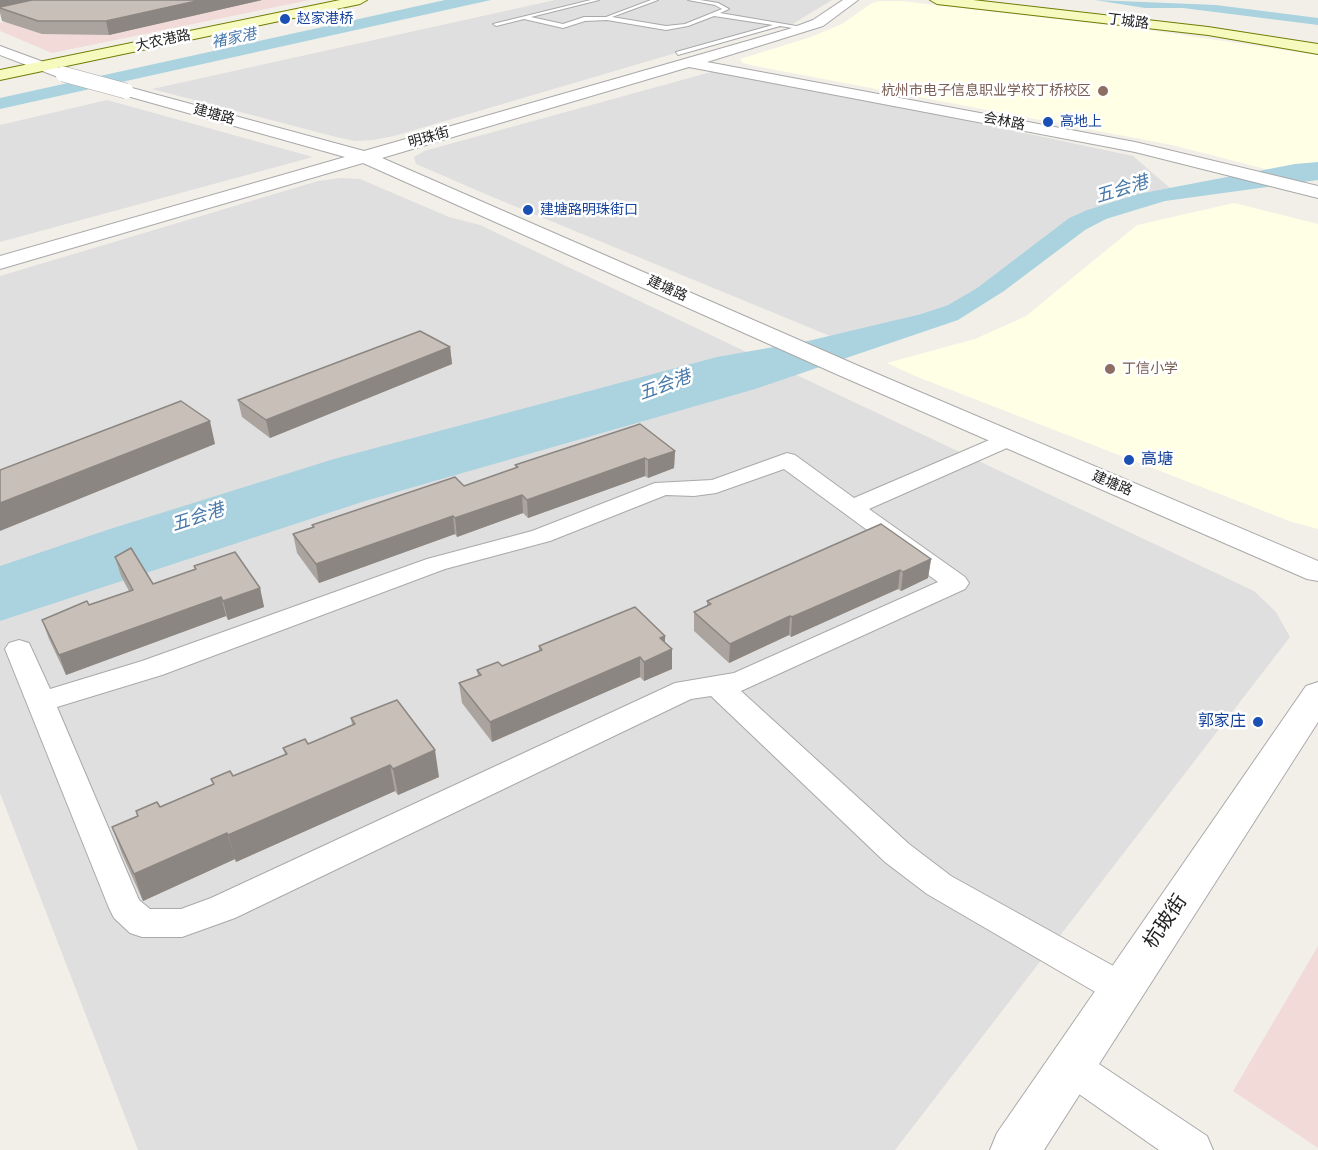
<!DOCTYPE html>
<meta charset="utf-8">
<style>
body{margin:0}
canvas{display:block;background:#f2efe9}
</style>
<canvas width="1318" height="1150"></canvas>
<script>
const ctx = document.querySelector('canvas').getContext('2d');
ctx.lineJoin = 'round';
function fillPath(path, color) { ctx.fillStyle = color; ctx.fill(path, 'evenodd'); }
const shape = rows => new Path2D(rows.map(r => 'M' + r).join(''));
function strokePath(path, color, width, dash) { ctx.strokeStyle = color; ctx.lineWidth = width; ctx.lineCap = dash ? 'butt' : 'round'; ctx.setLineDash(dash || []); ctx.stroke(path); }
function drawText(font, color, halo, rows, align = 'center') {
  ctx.font = font + ' "Varela Round","Noto Sans SC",sans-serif'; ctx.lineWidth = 5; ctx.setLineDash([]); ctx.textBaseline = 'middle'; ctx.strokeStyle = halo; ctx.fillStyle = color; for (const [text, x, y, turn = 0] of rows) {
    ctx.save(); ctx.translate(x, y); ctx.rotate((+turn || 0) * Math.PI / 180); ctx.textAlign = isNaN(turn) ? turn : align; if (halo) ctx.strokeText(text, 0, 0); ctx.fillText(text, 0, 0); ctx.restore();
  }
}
fillPath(shape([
 [555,0,832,0,791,25,686,50,394,136,373,140,355,141,340,138,152,89],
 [722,69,1133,156,1170,188,1138,194,1087,210,1069,218,977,288,948,305,921,314,830,336,490,196,416,164,414,157,424,151],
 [107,100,313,157,0,242,0,125],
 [340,178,360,179,449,217,480,225,755,356,0,574,0,276,318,181],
 [786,370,1254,591,1276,612,1290,637,895,1150,138,1150,0,793,0,609]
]), '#e0dfdf');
fillPath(shape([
 [116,0,310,0,52,53,0,31,0,23],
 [1318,946,1318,1148,1233,1091]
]), '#f2dad9');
fillPath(shape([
 [880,1,901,1,1142,29,1318,55,1318,165,1273,171,1172,145,755,66,743,63,740,59,811,37,842,24,872,3],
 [1234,203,1318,224,1318,529,1292,522,915,376,887,363,975,339,1026,316,1137,225]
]), '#ffffe5');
fillPath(shape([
 [445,0,491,0,0,109,0,98],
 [1095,0,1216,5,1318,18,1318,25,1183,8,1145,8],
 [1318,162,1318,180,1165,201,1106,219,1085,230,1004,291,958,320,755,389,365,501,0,621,0,566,110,529,334,459,717,357,808,341,921,314,948,305,977,288,1069,218,1087,210,1138,194,1295,164]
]), '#aad3df');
const service = shape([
 [591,0,599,0,531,17,563,24,584,17,606,17,651,0,658,0,612,17,666,26,685,24,722,9,715,5,688,0,700,0,718,3,729,9,720,13,808,28,805,30,780,26,678,55,676,52,773,25,714,16,688,26,666,30,607,20,585,21,563,28,524,19,496,26,493,24,591,0]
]);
const minor = shape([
 [1008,432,1016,434,1019,439,1016,444,869,509,965,577,969,583,965,589,741,691,909,844,951,876,1135,978,1140,989,1135,1000,1122,1005,1109,1000,927,894,885,862,711,696,691,699,235,918,182,937,142,937,130,933,114,918,109,908,5,649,9,643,19,640,29,643,50,689,142,661,427,559,532,531,655,483,712,480,787,453,795,455,854,498,1008,432],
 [784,469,938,582,734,673,675,683,211,898,181,909,150,909,139,900,57,707,162,675,445,569,550,541,666,495,694,496,716,493,784,469],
 [1070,1049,1084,1054,1207,1136,1213,1150,1159,1150,1056,1078,1051,1066,1056,1054,1070,1049]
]);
const tertiary = shape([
 [843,0,858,0,823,26,707,62,1135,142,1318,186,1318,198,1135,152,689,67,382,158,861,367,1318,561,1318,581,1307,579,843,377,363,163,0,269,0,256,345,157,120,94,118,91,120,88,132,88,364,151,789,29,813,20,843,0],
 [0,46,68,71,71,74,63,79,58,77,0,55,0,46],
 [1318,682,1318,722,1044,1150,990,1150,997,1133,1306,686,1318,682]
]);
const secondary = shape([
 [340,0,367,0,360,4,0,80,0,70,340,0],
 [930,0,973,0,1208,27,1318,44,1318,54,1208,35,937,4,930,0]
]);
strokePath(service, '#a9a9a9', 2);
strokePath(minor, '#a9a9a9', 2);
strokePath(tertiary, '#a9a9a9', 2);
strokePath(secondary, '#707d05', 2);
fillPath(service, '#fff');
fillPath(minor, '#fff');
fillPath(tertiary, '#fff');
fillPath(secondary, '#f7fabf');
const tertiaryBridge = shape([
 [63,74,126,91]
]);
strokePath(tertiaryBridge, '#a9a9a9', 16, []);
strokePath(tertiaryBridge, '#fff', 15);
fillPath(shape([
 [0,0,262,0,109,35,42,34,2,21,0,13],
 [450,347,452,364,270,438,242,417,238,400],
 [675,451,674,468,648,478,645,476,528,518,523,513,457,537,455,534,319,583,297,553,293,534,312,527,312,525,464,486,516,468,515,465],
 [115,557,153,584,195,569,194,566,260,588,264,607,228,620,226,616,66,675,49,639,42,620,129,591,121,576],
 [931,559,928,578,901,591,898,589,791,637,789,635,729,663,694,631,694,612,707,606,707,601],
 [665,642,672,669,644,681,640,677,492,742,462,703,459,683,478,676,477,670,502,666,539,651,539,646],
 [351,718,439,777,398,795,395,791,236,862,235,859,143,901,122,854,112,827,138,816,136,811,160,807,213,784,211,779,233,776,285,754,283,748,308,744,352,725]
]), '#aba49e');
fillPath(shape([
 [0,0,71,0,0,8],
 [201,0,262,0,109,35,106,21],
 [450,347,452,364,270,438,266,420],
 [210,421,215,444,0,531,0,503],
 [675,451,674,468,648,478,648,460],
 [645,458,645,476,528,518,527,500],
 [522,495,523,513,457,537,455,518],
 [453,516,455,534,319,583,316,564],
 [931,559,928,578,901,591,903,572],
 [900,570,898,589,791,637,792,617],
 [260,588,264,607,228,620,223,601],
 [221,597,226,616,66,675,59,655],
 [790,616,789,635,729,663,730,644],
 [665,636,665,653,672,649,672,669,644,681,644,662,660,638],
 [640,657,640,677,492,742,490,722],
 [435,750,439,777,398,795,393,769],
 [390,765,395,791,236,862,228,835],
 [227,833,235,859,143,901,134,874]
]), '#8b8681');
const building = shape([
 [32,0,201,0,106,21,38,21,0,8,0,7,32,0],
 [420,331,450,347,266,420,238,400,420,331],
 [181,401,210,421,0,503,0,470,181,401],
 [640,424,675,451,648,460,645,458,527,500,522,495,455,518,453,516,316,564,293,534,314,527,312,525,455,477,464,486,518,467,515,465,640,424],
 [881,524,931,559,903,572,900,570,792,617,790,616,730,644,694,612,711,604,707,601,881,524],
 [131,548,153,584,196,569,194,566,235,552,260,588,223,601,221,597,59,655,42,620,87,601,89,605,133,590,115,557,131,548],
 [635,607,665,636,660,638,672,649,644,662,640,657,490,722,459,683,481,675,477,670,498,662,502,666,542,650,539,646,635,607],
 [397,700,435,750,393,769,390,765,228,835,227,833,134,874,112,827,138,816,136,811,157,802,160,807,214,784,211,779,230,771,233,776,287,754,283,748,305,739,308,744,355,724,351,718,397,700]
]);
fillPath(building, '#c7bfb8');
strokePath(building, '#8b8681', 1.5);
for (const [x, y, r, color] of [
 [285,19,6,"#1a4fb4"],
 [1103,91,6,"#8d6e63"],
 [1048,122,6,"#1a4fb4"],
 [528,210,6,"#1a4fb4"],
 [1110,369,6,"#8d6e63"],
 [1129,460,6,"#1a4fb4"],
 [1258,722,6,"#1a4fb4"]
]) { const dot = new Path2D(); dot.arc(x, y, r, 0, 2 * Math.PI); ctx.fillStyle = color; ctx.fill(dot); strokePath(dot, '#fff', 2); }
drawText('14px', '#164399', '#fff', [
 ["赵家港桥",297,19],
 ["高地上",1060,122],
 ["建塘路明珠街口",540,210]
], 'left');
drawText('14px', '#222', '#fff', [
 ["丁城路",1128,22,7],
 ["大农港路",163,41,-12],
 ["建塘路",214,115,15],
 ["会林路",1004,122,11],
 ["明珠街",429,138,-16],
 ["建塘路",667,289,24],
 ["建塘路",1112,484,23]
]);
drawText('14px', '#785e54', '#fff', [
 ["杭州市电子信息职业学校丁桥校区",1091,91],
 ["丁信小学",1122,369,"left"]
], 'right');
drawText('italic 15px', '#4a7aab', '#fff', [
 ["褚家港",234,39,-12]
]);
drawText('16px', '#164399', '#fff', [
 ["高塘",1141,460],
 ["郭家庄",1246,722,"right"]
], 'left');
drawText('italic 18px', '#4a7aab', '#fff', [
 ["五会港",1122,190,-17],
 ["五会港",665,386,-20],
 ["五会港",198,518,-18]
]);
drawText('20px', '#222', '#fff', [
 ["杭玻街",1166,922,-56]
]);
</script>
